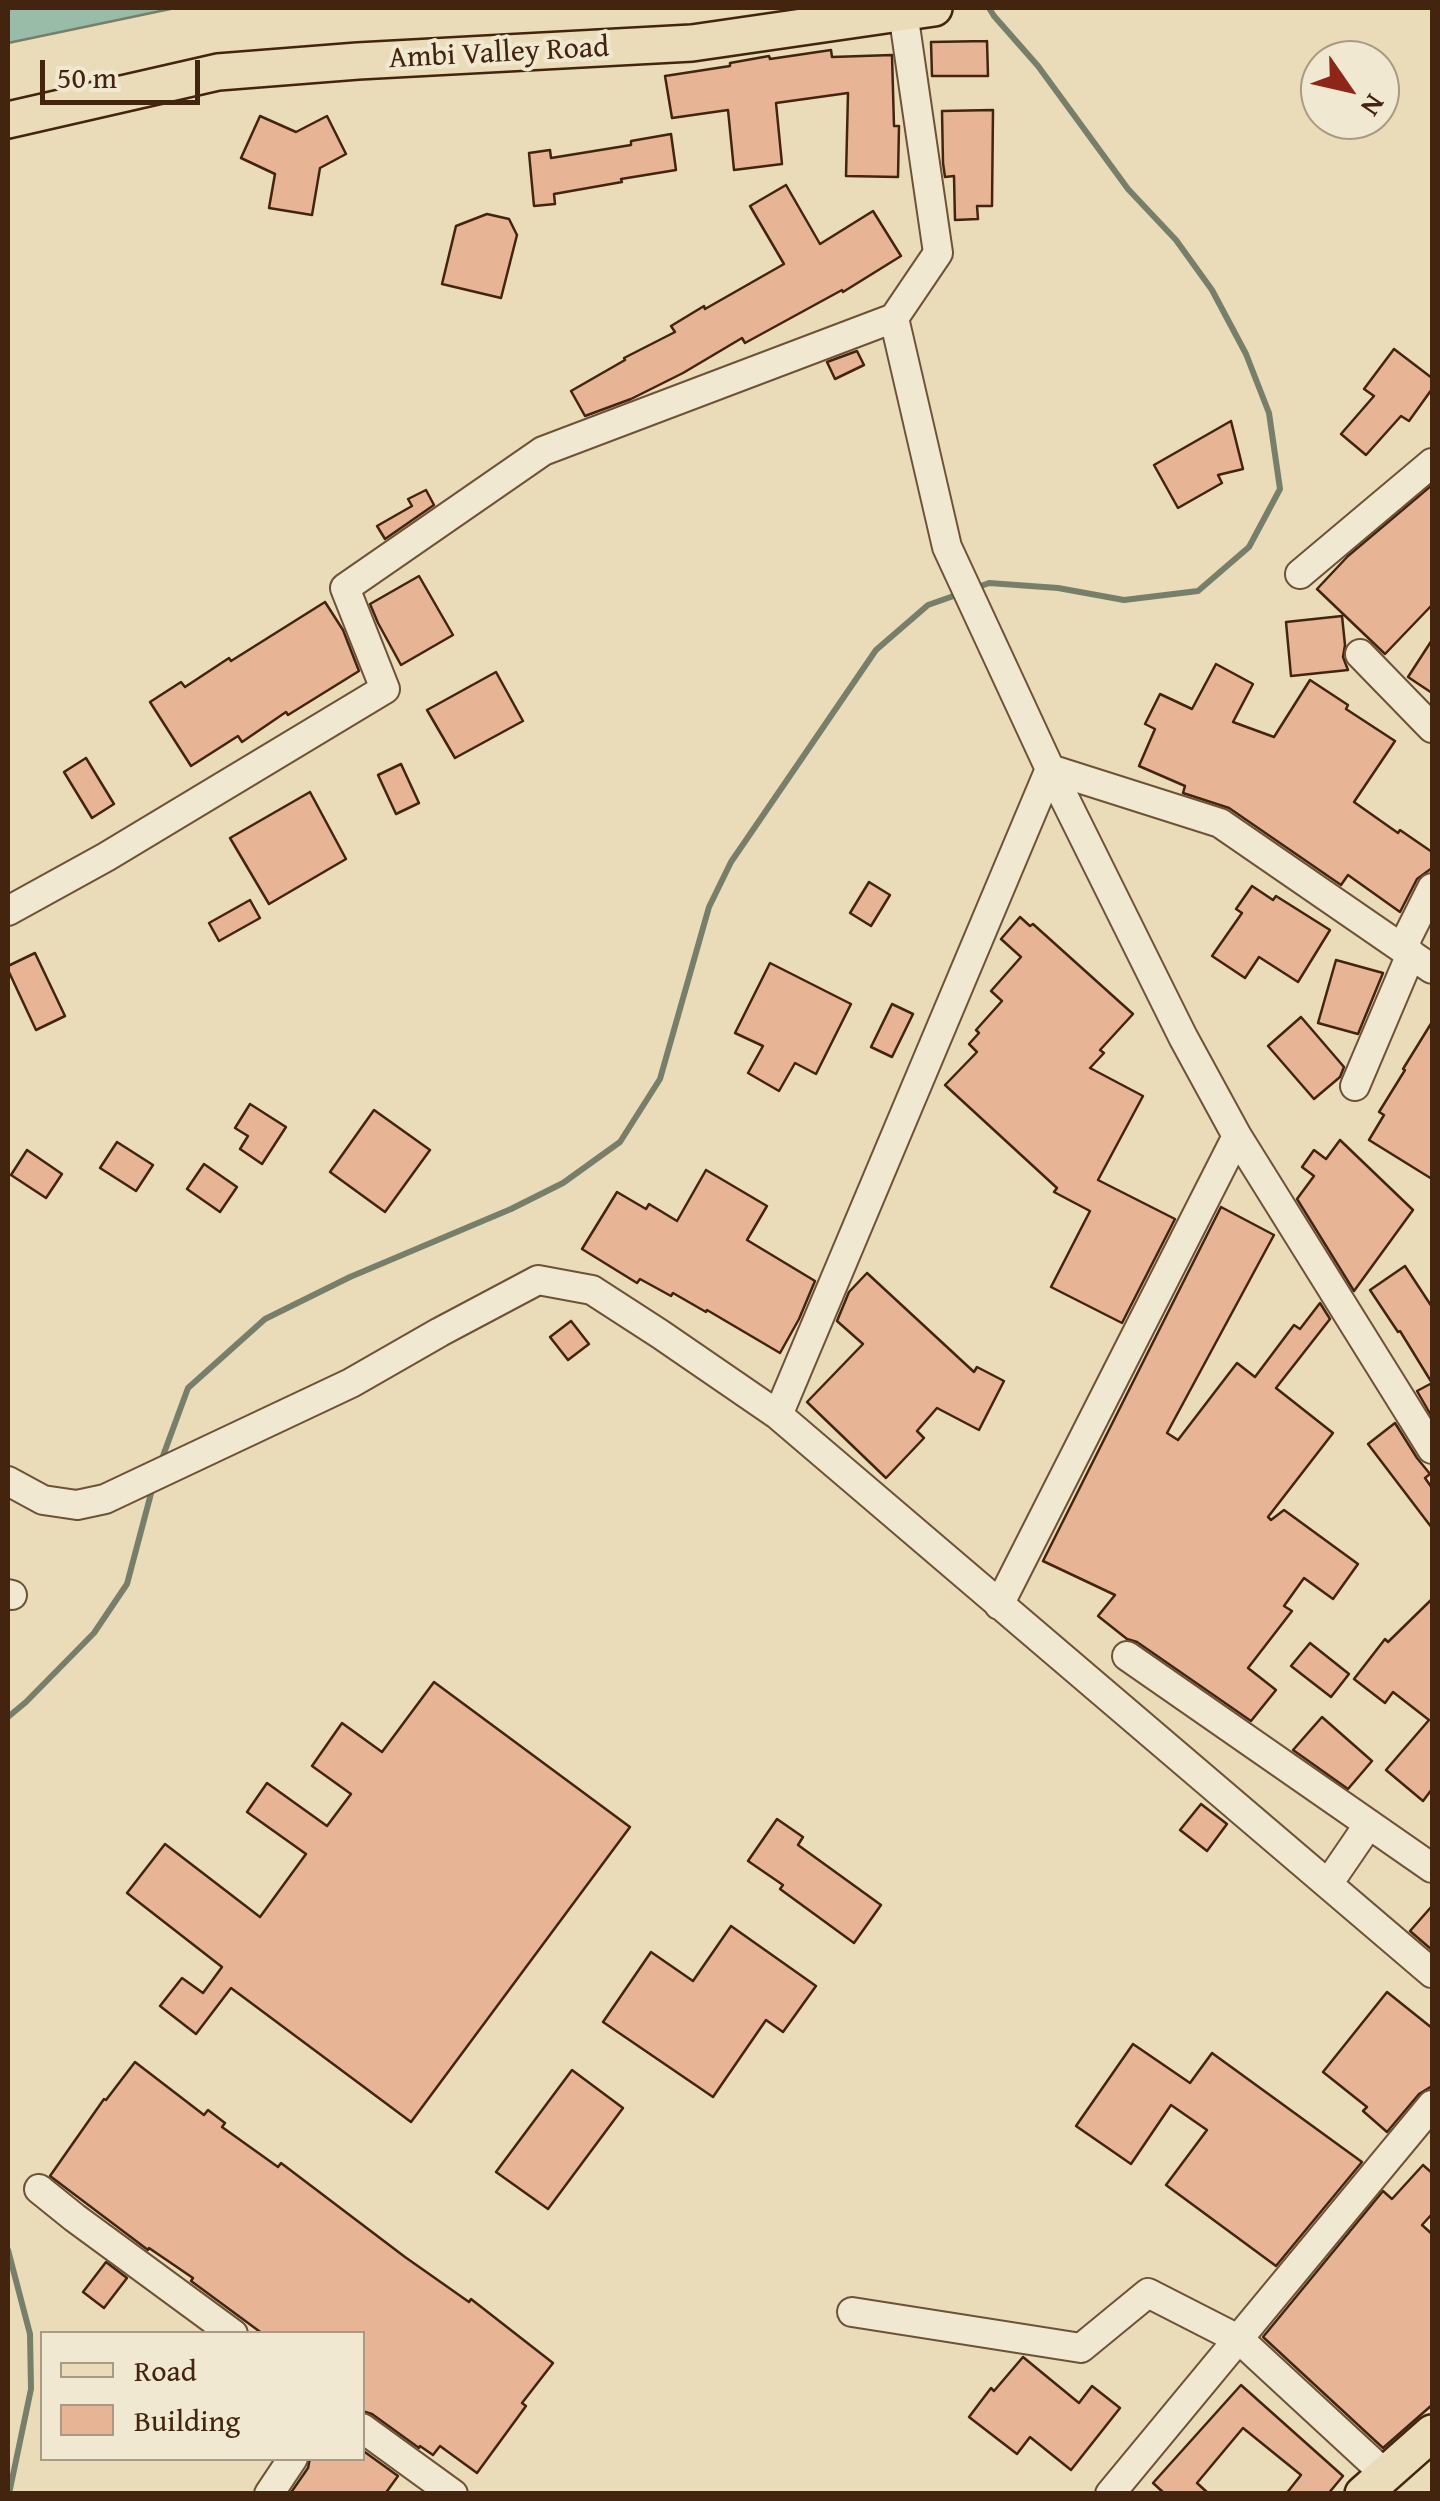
<!DOCTYPE html>
<style>
body{margin:0}
#map{position:relative;width:1440px;height:2501px;overflow:hidden;background:#eadcb8;font-family:"Gentium Book Plus",serif}
canvas{display:block}
.frame{position:absolute;inset:0;border:10px solid #43240e;pointer-events:none}
.legend{position:absolute;left:40px;top:2331px;width:325px;height:130px;box-sizing:border-box;background:#f1e8d1;border:2px solid #ab9a83;margin:0;padding:12px 18px;list-style:none;font-size:30px;color:#43240e}
.legend li{display:flex;align-items:center;gap:20px;height:50px}
.legend b{width:50px;border:2px solid #ab9a83}
.north{position:absolute;left:1300px;top:40px;width:100px;height:100px;box-sizing:border-box;background:#f1e8d1;border:2px solid #ab9a83;border-radius:50%;rotate:124deg;font-size:28px;font-weight:700;line-height:40px;text-align:center;color:#43240e}
.north::after{content:'';display:block;margin:auto;width:35px;height:45px;background:#8f2418;clip-path:polygon(50% 0,100% 100%,50% 72%,0 100%)}
.scale{position:absolute;left:40px;top:60px;width:160px;height:45px;box-sizing:border-box;border:5px solid #43240e;border-top:0;padding-left:12px;font-size:30px;line-height:35px;white-space:nowrap;color:#43240e;-webkit-text-stroke:8px #f1e8d1;paint-order:stroke}
</style>
<div id="map">
<canvas width="1440" height="2501"></canvas>
<div class="frame"></div>
<ul class="legend">
<li><b style="height:12px;background:#eadcb8"></b>Road</li>
<li><b style="height:28px;background:#e7b495"></b>Building</li>
</ul>
<div class="north">N</div>
<div class="scale">50 m</div>
</div>
<script>
const ctx = document.querySelector('canvas').getContext('2d');
ctx.lineJoin = 'round';
function fillPath(path, color) { ctx.fillStyle = color; ctx.fill(path, 'evenodd'); }
const shape = rows => new Path2D(rows.map(r => 'M' + r).join(''));
function strokePath(path, color, width, dash) { ctx.strokeStyle = color; ctx.lineWidth = width; ctx.lineCap = dash ? 'butt' : 'round'; ctx.setLineDash(dash || []); ctx.stroke(path); }
function drawText(font, color, halo, rows, align = 'center') {
  ctx.font = font + ' "Gentium Book Plus",serif'; ctx.lineWidth = 8; ctx.setLineDash([]); ctx.textBaseline = 'middle'; ctx.strokeStyle = halo; ctx.fillStyle = color; for (const [text, x, y, turn = 0] of rows) {
    ctx.save(); ctx.translate(x, y); ctx.rotate((+turn || 0) * Math.PI / 180); ctx.textAlign = isNaN(turn) ? turn : align; if (halo) ctx.strokeText(text, 0, 0); ctx.fillText(text, 0, 0); ctx.restore();
  }
}
const water = shape([
 [8,8,175,8,8,43,8,8]
]);
fillPath(water, '#99bca8');
strokePath(water, '#777f6a', 2.5);
strokePath(shape([
 [973,589,989,583,1058,588,1124,600,1198,591,1249,547,1280,489,1269,413,1246,354,1212,290,1176,240,1128,189,1038,66,994,16,989,8],
 [160,1464,188,1388,265,1319,350,1277,511,1209,563,1183,620,1142,660,1079,709,907,731,862,876,650,928,605,962,593],
 [8,1717,26,1702,94,1633,127,1584,153,1486],
 [8,2250,30,2334,31,2389,9,2494]
]), '#777f6a', 6);
const building = shape([
 [987,41,988,76,932,76,931,42,987,41],
 [831,50,832,57,892,55,894,126,899,126,898,177,846,176,848,93,776,103,782,164,734,170,728,110,672,118,665,76,730,66,730,63,769,56,770,59,831,50],
 [993,110,992,206,977,206,978,219,955,220,954,176,945,177,943,163,942,111,993,110],
 [260,116,296,132,327,116,346,154,320,168,312,215,269,208,275,174,241,158,260,116],
 [671,134,676,170,621,179,622,182,554,194,555,204,534,206,529,153,550,150,551,158,631,145,631,141,671,134],
 [786,185,820,244,873,211,901,256,843,292,842,290,745,343,742,338,683,373,631,399,585,416,571,391,625,360,624,358,675,332,671,326,704,306,705,309,784,264,750,206,786,185],
 [487,214,509,219,517,235,501,298,442,284,456,226,487,214],
 [1394,349,1432,378,1432,389,1409,421,1401,416,1366,455,1341,434,1374,396,1364,389,1394,349],
 [857,351,864,365,835,379,827,362,857,351],
 [1231,421,1243,469,1218,475,1222,483,1178,508,1154,465,1231,421],
 [1432,485,1432,605,1385,654,1317,589,1348,556,1432,485],
 [426,490,434,505,385,539,377,526,412,506,408,499,426,490],
 [419,576,453,635,401,665,378,623,370,604,419,576],
 [325,602,343,630,359,671,288,715,286,712,242,742,238,736,191,766,150,702,181,682,185,687,229,658,231,661,325,602],
 [1342,616,1345,645,1343,657,1348,670,1291,676,1286,622,1342,616],
 [1432,640,1432,693,1408,677,1432,640],
 [1216,664,1253,684,1233,722,1274,737,1310,680,1348,705,1346,709,1395,741,1354,802,1398,833,1400,830,1432,852,1432,868,1417,879,1400,912,1348,875,1341,885,1229,808,1183,793,1185,786,1139,766,1155,729,1145,724,1160,694,1192,709,1216,664],
 [496,672,523,721,455,758,427,710,496,672],
 [86,758,114,804,92,818,64,772,86,758],
 [401,764,419,803,396,814,378,775,401,764],
 [310,792,346,859,269,904,230,838,310,792],
 [869,882,890,895,871,926,850,913,869,882],
 [1252,886,1273,900,1276,896,1330,930,1298,982,1259,957,1245,978,1212,956,1242,913,1236,909,1252,886],
 [250,900,260,918,219,941,209,923,250,900],
 [1020,917,1030,926,1033,924,1133,1014,1100,1050,1104,1053,1090,1068,1143,1096,1098,1180,1175,1219,1122,1323,1051,1287,1090,1211,1054,1192,1057,1188,945,1085,977,1052,969,1044,979,1033,976,1030,1002,1001,991,991,1021,957,1001,939,1020,917],
 [35,953,65,1016,36,1030,8,970,8,966,35,953],
 [1336,960,1383,973,1358,1034,1318,1023,1336,960],
 [770,963,851,1004,816,1074,795,1063,779,1091,748,1073,763,1046,735,1033,770,963],
 [892,1004,913,1014,892,1057,871,1047,892,1004],
 [1301,1017,1344,1067,1340,1077,1314,1099,1268,1046,1301,1017],
 [1432,1022,1432,1179,1369,1140,1384,1115,1379,1112,1405,1070,1403,1069,1432,1022],
 [250,1104,286,1127,262,1164,240,1149,248,1136,235,1128,250,1104],
 [374,1110,430,1150,385,1212,330,1172,374,1110],
 [1340,1140,1413,1210,1354,1291,1297,1199,1314,1176,1302,1167,1314,1150,1326,1159,1340,1140],
 [117,1142,153,1165,136,1191,100,1168,117,1142],
 [27,1150,62,1174,46,1198,11,1175,27,1150],
 [204,1164,237,1187,220,1212,187,1189,204,1164],
 [706,1170,767,1206,747,1240,815,1281,799,1319,780,1353,707,1310,706,1312,673,1293,671,1296,640,1279,637,1283,582,1249,617,1192,646,1209,649,1204,677,1221,706,1170],
 [1221,1207,1274,1235,1167,1433,1178,1440,1237,1363,1255,1377,1294,1325,1300,1329,1320,1303,1330,1319,1276,1388,1333,1433,1268,1517,1271,1520,1284,1510,1358,1564,1333,1599,1304,1578,1284,1606,1292,1611,1248,1668,1276,1690,1251,1721,1137,1642,1127,1639,1098,1616,1115,1595,1043,1561,1221,1207],
 [1405,1266,1432,1307,1432,1417,1417,1391,1432,1383,1400,1331,1398,1332,1370,1290,1405,1266],
 [867,1273,974,1372,977,1367,1004,1381,979,1430,937,1408,917,1431,924,1438,886,1478,807,1402,863,1344,837,1321,849,1292,867,1273],
 [571,1321,589,1344,568,1360,550,1337,571,1321],
 [1395,1423,1417,1458,1430,1474,1425,1478,1432,1488,1432,1528,1368,1444,1395,1423],
 [1432,1599,1432,1789,1423,1801,1386,1770,1429,1720,1393,1692,1385,1703,1354,1679,1385,1639,1388,1642,1432,1599],
 [1310,1643,1349,1674,1331,1697,1291,1666,1310,1643],
 [434,1682,630,1827,411,2122,231,1988,196,2034,160,2006,182,1978,203,1993,222,1967,127,1893,165,1844,260,1917,306,1854,247,1812,267,1783,327,1826,351,1794,312,1766,342,1723,382,1752,434,1682],
 [1322,1717,1372,1761,1348,1789,1293,1750,1322,1717],
 [1201,1804,1227,1824,1207,1851,1180,1830,1201,1804],
 [777,1819,803,1837,798,1845,881,1905,854,1943,780,1889,783,1885,748,1861,777,1819],
 [1432,1906,1432,1950,1410,1931,1432,1906],
 [731,1926,816,1986,783,2032,766,2020,713,2097,603,2022,651,1952,693,1981,731,1926],
 [1387,1992,1432,2028,1432,2086,1419,2094,1387,2132,1363,2111,1367,2107,1323,2072,1387,1992],
 [1133,2044,1190,2083,1212,2053,1362,2162,1276,2266,1166,2185,1207,2130,1171,2105,1131,2164,1076,2126,1133,2044],
 [135,2062,204,2115,208,2110,225,2123,222,2127,278,2167,281,2163,405,2257,469,2302,471,2299,553,2363,522,2403,526,2406,477,2473,440,2446,433,2455,420,2446,419,2448,372,2414,362,2411,362,2334,263,2334,191,2281,193,2278,149,2248,148,2250,50,2176,104,2099,106,2100,135,2062],
 [572,2070,623,2108,548,2209,496,2172,572,2070],
 [1423,2165,1432,2173,1432,2214,1422,2225,1432,2234,1432,2405,1383,2448,1263,2337,1383,2191,1392,2199,1423,2165],
 [106,2262,127,2278,104,2308,83,2292,106,2262],
 [1023,2357,1079,2403,1092,2386,1120,2408,1071,2470,1030,2437,1017,2454,969,2417,991,2388,994,2391,1023,2357],
 [1241,2385,1343,2476,1328,2494,1286,2494,1301,2475,1243,2428,1197,2483,1209,2494,1165,2494,1153,2483,1241,2385],
 [362,2450,398,2476,385,2494,290,2494,308,2468,310,2458,362,2458,362,2450]
]);
fillPath(building, '#e7b495');
strokePath(building, '#43240e', 2.5);
const minor = shape([
 [903,12,938,253,894,318,947,547,1050,769,1183,1037,1237,1136,1432,1449],
 [1300,574,1432,463],
 [1360,654,1432,728],
 [8,911,106,857,385,689,345,588,543,451,894,318],
 [1402,948,1432,888],
 [1432,969,1220,823,1050,769,778,1415,1432,1973],
 [1355,1086,1411,954],
 [8,1481,43,1500,77,1505,105,1499,351,1383,440,1332,538,1280,592,1290,660,1334,778,1415],
 [8,1594,12,1595],
 [999,1605,1237,1136],
 [1127,1656,1432,1868],
 [1328,1884,1369,1824],
 [39,2189,75,2218,233,2334],
 [852,2312,1081,2348,1148,2293,1240,2340,1385,2474],
 [362,2428,453,2494],
 [269,2494,293,2458],
 [1110,2494,1432,2105]
]);
const major = shape([
 [8,120,218,72,358,61,692,43,934,8],
 [1363,2494,1432,2433]
]);
strokePath(minor, '#6d5238', 32);
strokePath(major, '#43240e', 40);
strokePath(minor, '#f1e8d1', 28);
strokePath(major, '#eadcb8', 35);
drawText('30px', '#43240e', '#f1e8d1', [
 ["Ambi Valley Road",499,54,-3]
]);
</script>
